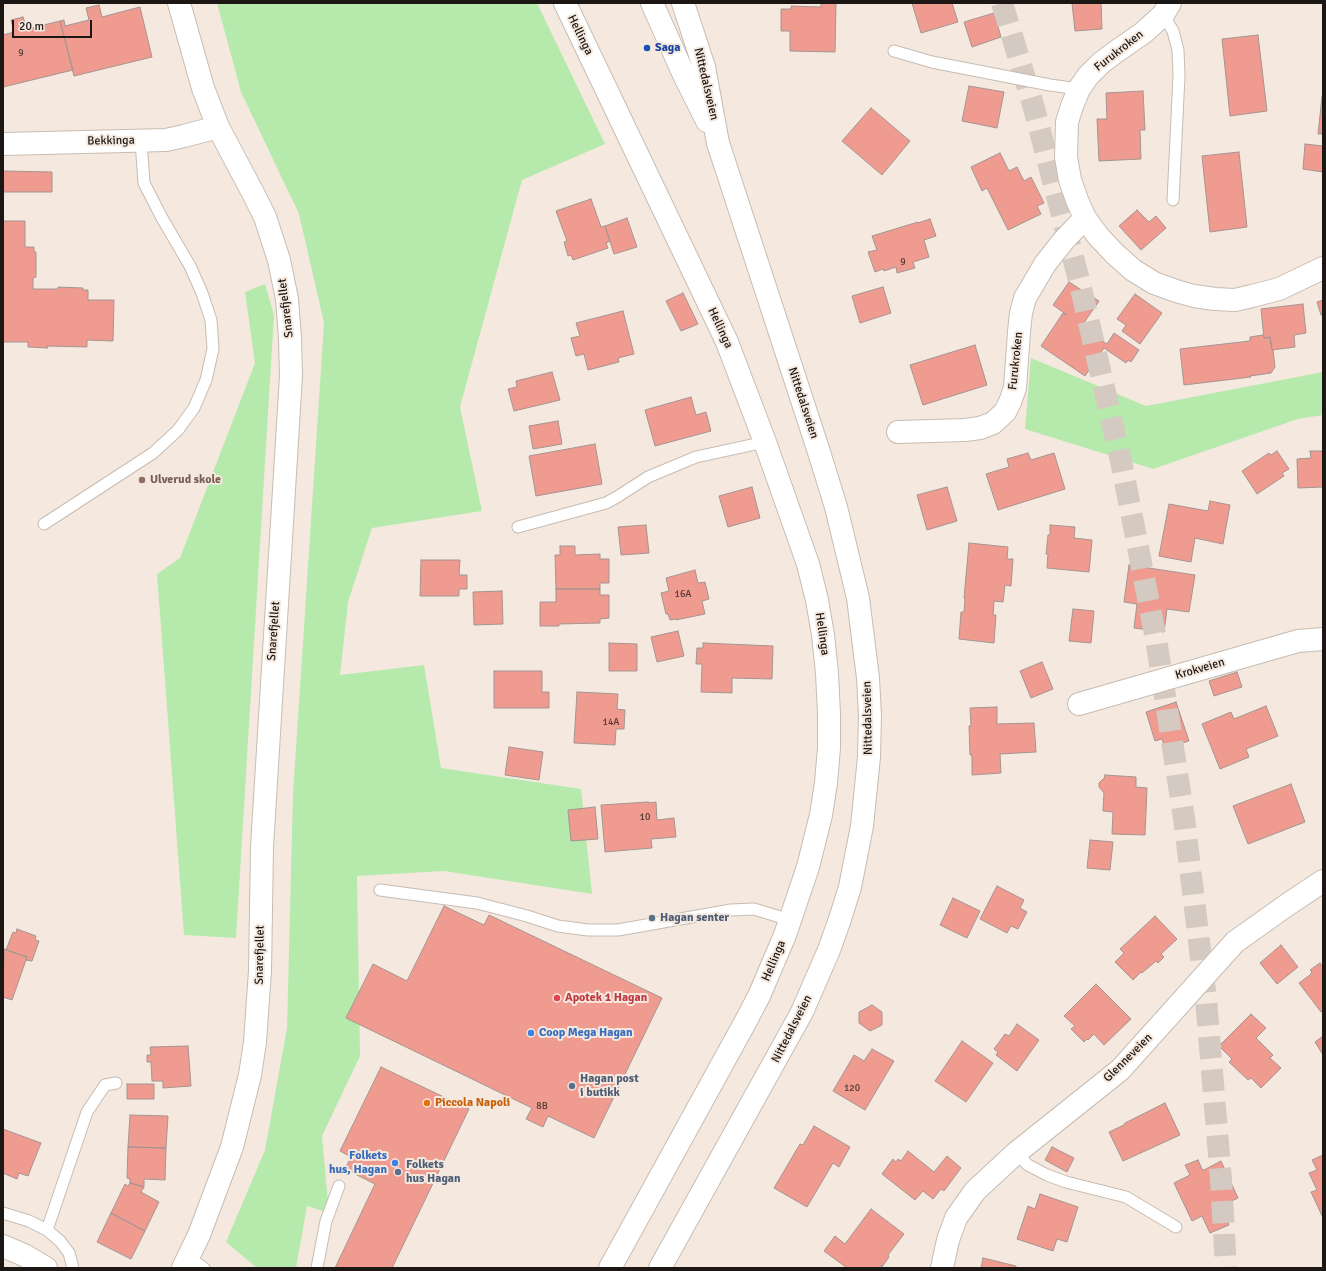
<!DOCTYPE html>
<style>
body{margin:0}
#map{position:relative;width:1326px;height:1271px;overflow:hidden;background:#f5e9df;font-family:Signika,sans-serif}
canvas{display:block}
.frame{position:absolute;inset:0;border:4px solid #1c1714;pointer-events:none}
.scale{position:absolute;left:12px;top:20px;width:80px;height:18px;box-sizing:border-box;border:2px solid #1c1714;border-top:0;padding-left:5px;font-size:12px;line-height:14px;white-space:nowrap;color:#1c1714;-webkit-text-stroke:3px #f5e9df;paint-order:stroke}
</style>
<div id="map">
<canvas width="1326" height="1271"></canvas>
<div class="frame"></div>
<div class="scale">20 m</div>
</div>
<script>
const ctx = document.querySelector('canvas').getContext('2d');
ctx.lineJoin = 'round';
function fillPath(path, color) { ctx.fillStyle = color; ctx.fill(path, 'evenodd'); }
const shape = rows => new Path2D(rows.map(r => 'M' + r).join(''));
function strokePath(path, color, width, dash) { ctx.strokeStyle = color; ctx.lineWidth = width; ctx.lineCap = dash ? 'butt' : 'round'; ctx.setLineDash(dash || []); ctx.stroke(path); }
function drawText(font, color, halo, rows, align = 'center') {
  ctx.font = font + ' Signika,sans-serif'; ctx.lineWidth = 4; ctx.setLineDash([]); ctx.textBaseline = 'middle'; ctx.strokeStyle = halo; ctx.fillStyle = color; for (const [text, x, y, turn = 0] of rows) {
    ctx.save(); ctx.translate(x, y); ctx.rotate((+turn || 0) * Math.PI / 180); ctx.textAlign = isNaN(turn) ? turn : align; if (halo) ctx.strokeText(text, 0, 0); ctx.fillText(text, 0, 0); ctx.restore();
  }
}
fillPath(shape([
 [217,3,537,3,605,144,522,180,460,407,482,511,372,528,348,602,340,675,424,665,441,768,581,789,592,894,444,871,357,876,360,1056,322,1136,329,1213,307,1206,296,1268,257,1268,226,1242,265,1150,287,1028,293,793,324,323,299,214,241,92],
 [265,284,274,315,236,938,184,935,157,574,180,558,255,363,245,292],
 [1031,358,1146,406,1323,372,1323,415,1298,419,1153,469,1025,429]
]), '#b6eaad');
const building = shape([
 [821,3,836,3,835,52,790,51,790,31,781,31,781,9,791,9,791,6,821,7,821,3],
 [912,3,952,3,958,22,921,33,912,3],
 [1072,3,1101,3,1102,29,1075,31,1072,3],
 [99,5,102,17,140,7,152,57,74,76,60,21,64,20,65,26,89,20,86,8,99,5],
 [994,13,1001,37,972,47,964,22,994,13],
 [23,17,27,29,60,21,73,70,3,87,3,35,14,32,11,20,23,17],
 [1258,35,1267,111,1230,116,1222,39,1258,35],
 [969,86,1004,92,997,128,962,121,969,86],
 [1143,91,1145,130,1140,130,1141,159,1099,161,1097,119,1107,119,1106,93,1143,91],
 [1322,97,1323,97,1323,134,1318,134,1322,97],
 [871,108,910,141,882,175,842,141,871,108],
 [1305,144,1323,146,1323,172,1303,169,1305,144],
 [1239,152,1247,227,1210,232,1202,156,1239,152],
 [1000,153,1009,171,1017,167,1024,181,1031,177,1044,203,1037,206,1041,214,1008,230,987,188,982,191,971,167,1000,153],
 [3,171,52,172,52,192,3,192,3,171],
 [591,199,601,227,605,226,610,241,606,243,608,248,573,260,571,255,568,256,564,242,567,241,556,211,591,199],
 [1137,210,1149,222,1156,216,1166,228,1141,250,1119,226,1137,210],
 [627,218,637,247,614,254,605,226,627,218],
 [930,219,936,236,924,240,929,257,913,262,915,268,897,273,896,267,884,271,883,269,875,272,868,252,877,250,872,236,918,222,918,223,930,219],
 [3,221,25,221,25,247,34,247,34,252,36,252,36,277,33,278,33,289,58,289,58,287,83,288,83,290,88,290,88,300,114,300,113,341,87,340,87,347,47,346,48,348,28,347,28,342,3,342,3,221],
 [1069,282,1099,301,1081,327,1107,344,1114,333,1139,350,1131,362,1128,360,1126,363,1104,348,1085,376,1041,346,1063,313,1067,315,1053,305,1069,282],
 [883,287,891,313,860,323,852,296,883,287],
 [683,293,698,324,681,331,666,301,683,293],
 [1135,294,1162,313,1140,344,1122,331,1126,325,1117,319,1135,294],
 [1323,300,1323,315,1321,315,1317,302,1323,300],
 [1303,304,1306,333,1294,335,1295,347,1272,350,1270,337,1264,338,1261,309,1303,304],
 [623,311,634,354,618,358,619,362,588,370,584,354,576,356,571,338,580,336,576,323,623,311],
 [1263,335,1264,338,1270,337,1272,350,1273,350,1275,367,1271,373,1250,376,1251,377,1184,385,1180,349,1250,341,1250,337,1263,335],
 [975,345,987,385,923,405,910,365,975,345],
 [552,372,560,400,514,411,508,389,517,387,516,381,552,372],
 [691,397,696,415,706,412,711,431,655,446,645,410,691,397],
 [558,421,562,444,533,449,529,426,558,421],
 [595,444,602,484,536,496,529,456,595,444],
 [1277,451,1289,469,1282,473,1284,476,1257,494,1242,471,1269,453,1271,455,1277,451],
 [1310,451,1323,451,1323,487,1298,488,1297,459,1311,458,1310,451],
 [1028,453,1031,460,1054,453,1065,489,998,510,986,474,1009,467,1007,459,1028,453],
 [752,487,760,518,728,527,719,496,752,487],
 [947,487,957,521,927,530,917,495,947,487],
 [1210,501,1230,505,1223,544,1195,538,1191,562,1159,556,1169,504,1208,511,1210,501],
 [646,525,649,553,621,555,618,527,646,525],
 [1050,525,1075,527,1074,538,1092,540,1089,572,1047,568,1048,554,1046,554,1048,535,1050,535,1050,525],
 [969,543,1008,547,1007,559,1013,559,1011,586,1005,585,1003,602,994,601,993,615,996,615,994,643,959,639,961,612,964,612,965,598,964,598,969,543],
 [560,546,575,546,575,555,600,554,600,559,609,559,609,583,600,583,600,589,556,589,555,555,560,555,560,546],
 [421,560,460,560,459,575,467,575,467,589,459,589,459,596,420,596,421,560],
 [1129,565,1195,575,1189,612,1167,609,1164,632,1134,628,1137,604,1124,602,1129,565],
 [695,570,698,583,705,582,709,599,702,601,705,614,676,620,676,619,670,620,668,614,666,614,661,593,669,591,666,578,695,570],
 [556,589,600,589,600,595,609,595,609,618,600,619,600,623,559,624,559,626,540,626,540,602,556,602,556,589],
 [502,591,503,624,474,625,473,592,502,591],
 [1073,609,1094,611,1091,643,1069,641,1073,609],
 [678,631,684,656,657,662,651,637,678,631],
 [609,643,637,644,637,671,609,671,609,643],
 [703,643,773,646,772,679,732,678,732,693,701,692,702,664,696,664,697,648,703,648,703,643],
 [1042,662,1053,689,1031,698,1020,671,1042,662],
 [494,671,542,671,542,692,549,692,549,708,494,708,494,671],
 [1237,672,1242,687,1214,696,1209,681,1237,672],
 [577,692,618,694,617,709,625,710,624,729,616,729,615,745,574,743,577,692],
 [1176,702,1189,741,1165,748,1162,739,1155,741,1146,712,1176,702],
 [1266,706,1278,736,1246,749,1249,757,1220,769,1202,724,1231,712,1234,719,1266,706],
 [997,707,997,724,1034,723,1036,752,1000,754,1001,773,972,775,972,755,970,755,969,726,971,726,970,708,997,707],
 [509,747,543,752,539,780,505,775,509,747],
 [1105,775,1136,777,1136,787,1147,788,1145,835,1112,834,1113,812,1103,811,1104,793,1099,787,1099,783,1103,779,1104,779,1105,775],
 [1291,784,1305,822,1248,844,1233,806,1291,784],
 [648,802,648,803,656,802,657,820,674,818,676,837,651,839,652,848,605,852,601,805,648,802],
 [595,807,598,839,571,841,568,810,595,807],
 [1090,840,1113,842,1110,870,1087,868,1090,840],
 [997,886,1024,900,1020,908,1027,912,1018,929,1011,926,1007,933,980,919,997,886],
 [953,898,980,911,967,938,940,925,953,898],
 [444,906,484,925,489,915,662,998,594,1138,548,1116,543,1127,526,1119,532,1108,346,1018,373,964,407,981,444,906],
 [1155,916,1177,939,1161,954,1164,957,1158,963,1156,961,1142,973,1141,972,1133,980,1115,962,1124,953,1120,949,1155,916],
 [17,929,36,936,35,940,39,941,32,961,26,960,27,957,6,950,13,932,16,933,17,929],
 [1281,945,1298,967,1277,984,1260,963,1281,945],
 [4,949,27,957,12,1000,3,997,4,949],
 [1320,963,1323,967,1323,1010,1321,1012,1299,983,1310,975,1312,972,1310,970,1320,963],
 [1096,984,1131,1019,1104,1045,1094,1034,1088,1040,1087,1039,1084,1042,1071,1029,1075,1026,1064,1016,1096,984],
 [872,1005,882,1012,882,1025,870,1031,859,1023,859,1012,872,1005],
 [1251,1014,1266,1028,1256,1038,1273,1055,1270,1058,1281,1068,1261,1088,1251,1078,1248,1080,1229,1062,1232,1059,1219,1046,1251,1014],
 [1017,1024,1039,1040,1017,1071,996,1055,998,1052,994,1049,1005,1034,1009,1036,1017,1024],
 [1323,1036,1323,1055,1315,1042,1323,1036],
 [962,1041,993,1063,966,1102,935,1081,962,1041],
 [188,1046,191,1086,163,1088,163,1081,152,1081,151,1062,147,1062,147,1055,151,1055,150,1047,188,1046],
 [872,1049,894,1061,865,1110,833,1091,854,1055,864,1061,872,1049],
 [381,1067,469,1109,392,1268,335,1268,375,1184,345,1169,351,1157,340,1151,381,1067],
 [127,1084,154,1084,154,1099,127,1099,127,1084],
 [1165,1103,1180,1135,1123,1161,1109,1132,1124,1125,1125,1123,1165,1103],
 [130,1115,168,1116,166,1148,128,1147,130,1115],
 [814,1126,850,1147,839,1167,833,1163,807,1207,774,1188,800,1144,803,1145,814,1126],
 [3,1129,41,1143,28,1176,19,1173,17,1179,3,1173,3,1129],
 [128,1147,166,1148,165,1180,144,1179,144,1187,130,1183,130,1179,127,1178,128,1147],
 [1052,1147,1074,1158,1067,1172,1045,1160,1052,1147],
 [908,1151,934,1172,947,1156,961,1168,944,1191,941,1189,933,1199,923,1191,915,1200,882,1174,893,1159,896,1162,898,1159,901,1161,908,1151],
 [1323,1155,1323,1218,1311,1192,1317,1190,1309,1173,1317,1170,1312,1160,1323,1155],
 [1198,1160,1202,1169,1204,1170,1221,1161,1238,1198,1221,1206,1221,1207,1229,1225,1210,1233,1202,1216,1192,1221,1174,1183,1190,1175,1185,1165,1198,1160],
 [130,1183,144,1187,141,1192,159,1202,145,1231,111,1213,125,1184,128,1186,130,1183],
 [1040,1194,1078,1207,1067,1242,1057,1239,1053,1251,1017,1239,1028,1206,1035,1209,1040,1194],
 [871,1209,904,1234,888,1255,889,1257,882,1267,881,1265,879,1268,847,1268,824,1251,835,1236,845,1244,871,1209],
 [111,1213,145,1231,131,1259,97,1242,111,1213],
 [983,1258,1016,1266,1016,1268,981,1268,983,1258]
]);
fillPath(building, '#ef9b90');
strokePath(building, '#a49492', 1);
strokePath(shape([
 [1002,3,1034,108,1080,284,1121,461,1156,639,1184,818,1206,999,1221,1179,1226,1268]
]), '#d4cac1', 22, [22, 11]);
const service = shape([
 [1163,15,1173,31,1178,50,1179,76,1173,200],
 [894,51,932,62,1050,85,1079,89],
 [44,524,153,453,178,430,194,408,206,380,213,349,211,320,202,293,190,266,162,218,144,183,141,141],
 [518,527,606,503,617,497,648,477,696,457,765,442],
 [380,890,477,903,527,916,558,926,588,930,618,930,731,910,754,909,790,920],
 [1016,1153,1028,1165,1047,1175,1066,1182,1126,1197,1176,1227],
 [3,1213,29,1221,47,1230,60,1241,69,1253,73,1268],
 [47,1230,87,1112,105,1085,116,1083],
 [188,1257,204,1268],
 [317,1268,326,1221,339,1186]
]);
const minor = shape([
 [179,3,203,88,218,127,253,193,265,217,279,260,287,299,290,338,291,376,262,847,260,971,255,1042,250,1075,232,1147,199,1235,183,1268],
 [565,3,727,342,765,442,808,564,817,600,823,635,827,673,829,714,829,748,826,783,821,815,808,867,785,935,759,996,747,1019,610,1268],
 [1170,3,1163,15,1143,33,1117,51,1101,63,1088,76,1079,89,1072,106,1067,122,1066,157,1070,180,1077,200,1085,218,1098,236,1115,254,1133,270,1154,283,1176,291,1194,296,1215,299,1235,300,1252,296,1279,289,1323,268],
 [3,144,166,140,184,136,218,127],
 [898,432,965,430,980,428,993,423,1005,412,1010,402,1015,388,1019,332,1021,313,1025,298,1045,264,1064,240,1085,218],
 [1079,704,1298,641,1323,639],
 [3,1246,24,1255,46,1268],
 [942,1268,948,1240,956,1218,975,1191,1016,1153,1120,1070,1235,942,1287,905,1323,881]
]);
const secondary = shape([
 [652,3,684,75,707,121],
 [660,1268,786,1041,802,1012,829,950,840,919,850,887,862,826,869,757,870,716,868,678,858,598,836,507,818,449,718,143,704,67,683,3]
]);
strokePath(service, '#c7bcb2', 13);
strokePath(minor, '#c7bcb2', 24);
strokePath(secondary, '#c7bcb2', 24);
strokePath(service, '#fff', 11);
strokePath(minor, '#fff', 22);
strokePath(secondary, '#fff', 22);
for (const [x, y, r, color] of [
 [647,48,4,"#1a4fb4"],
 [142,480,4,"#8d6e63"],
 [652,918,4,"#5c6f8a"],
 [557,998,4,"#e0444e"],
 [531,1033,4,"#3f7fe0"],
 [572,1086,4,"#5c6f8a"],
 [427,1103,4,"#e8710a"],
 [395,1163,4,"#3f7fe0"],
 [398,1172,4,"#5c6f8a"]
]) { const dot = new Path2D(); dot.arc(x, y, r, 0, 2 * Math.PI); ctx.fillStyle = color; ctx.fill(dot); strokePath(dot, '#f5e9df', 1.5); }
drawText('10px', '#513833', null, [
 ["9",21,53],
 ["9",903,262],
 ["16A",683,594],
 ["14A",611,722],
 ["10",645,817],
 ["120",852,1088],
 ["8B",542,1106]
]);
drawText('12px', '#1c1714', '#f5e9df', [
 ["Hellinga",580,35,64],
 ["Furukroken",1119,51,-38],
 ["Nittedalsveien",706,84,77],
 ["Bekkinga",111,141,-1],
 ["Snarefjellet",286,308,-97],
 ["Hellinga",720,328,65],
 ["Furukroken",1016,361,-84],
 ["Nittedalsveien",803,403,72],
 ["Snarefjellet",274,631,-86],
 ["Hellinga",822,634,82],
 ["Krokveien",1200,669,-16],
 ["Nittedalsveien",868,718,-91],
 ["Snarefjellet",260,955,-89],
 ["Hellinga",774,961,-67],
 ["Nittedalsveien",792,1029,-63],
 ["Glenneveien",1128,1058,-45]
]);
drawText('bold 12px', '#164399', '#f5e9df', [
 ["Saga",655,48]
], 'left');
drawText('bold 12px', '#785e54', '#f5e9df', [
 ["Ulverud skole",150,480]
], 'left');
drawText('bold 12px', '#4e5e75', '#f5e9df', [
 ["Hagan senter",660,918],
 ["Hagan post",580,1079],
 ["i butikk",580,1093],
 ["Folkets",406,1165],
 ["hus Hagan",406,1179]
], 'left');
drawText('bold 12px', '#be3a42', '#f5e9df', [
 ["Apotek 1 Hagan",565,998]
], 'left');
drawText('bold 12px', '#366cbe', '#f5e9df', [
 ["Coop Mega Hagan",539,1033],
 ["Folkets",387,1156,"right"],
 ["hus, Hagan",387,1170,"right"]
], 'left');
drawText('bold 12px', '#c56008', '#f5e9df', [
 ["Piccola Napoli",435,1103]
], 'left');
</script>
